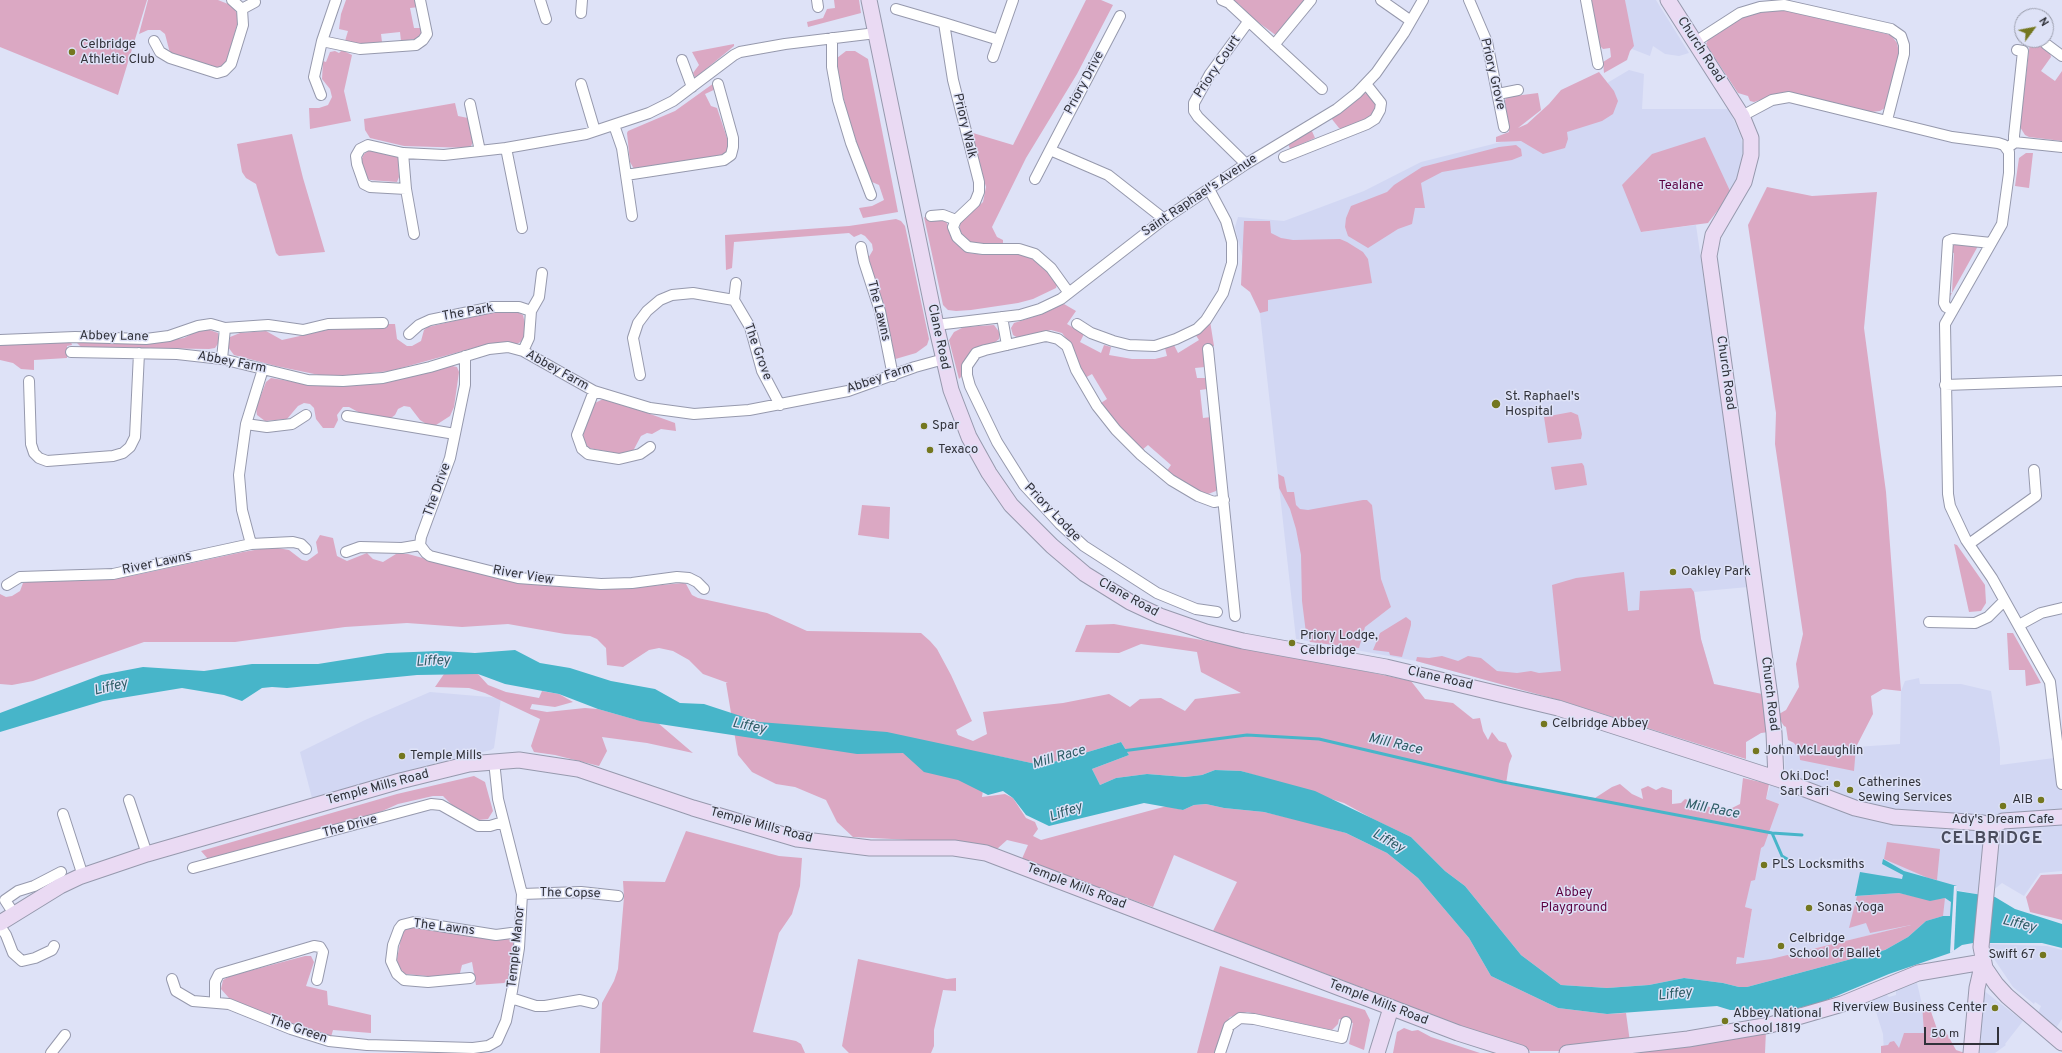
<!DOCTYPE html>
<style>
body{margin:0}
#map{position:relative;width:2062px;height:1053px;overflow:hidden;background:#dee2f7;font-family:Overpass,sans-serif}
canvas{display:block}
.north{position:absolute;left:2014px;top:8px;width:40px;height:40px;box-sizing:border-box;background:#dee2f7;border:1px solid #999cab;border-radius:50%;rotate:58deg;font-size:11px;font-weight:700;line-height:16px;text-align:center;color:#31323a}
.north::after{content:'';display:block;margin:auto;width:14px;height:18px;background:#74771f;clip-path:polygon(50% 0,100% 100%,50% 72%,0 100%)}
.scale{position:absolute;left:1924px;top:1027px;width:75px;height:18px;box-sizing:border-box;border:2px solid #31323a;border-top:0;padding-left:5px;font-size:12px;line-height:14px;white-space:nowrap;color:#31323a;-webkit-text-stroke:3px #dee2f7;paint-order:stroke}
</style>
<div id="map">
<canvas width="2062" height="1053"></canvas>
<div class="north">N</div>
<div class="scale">50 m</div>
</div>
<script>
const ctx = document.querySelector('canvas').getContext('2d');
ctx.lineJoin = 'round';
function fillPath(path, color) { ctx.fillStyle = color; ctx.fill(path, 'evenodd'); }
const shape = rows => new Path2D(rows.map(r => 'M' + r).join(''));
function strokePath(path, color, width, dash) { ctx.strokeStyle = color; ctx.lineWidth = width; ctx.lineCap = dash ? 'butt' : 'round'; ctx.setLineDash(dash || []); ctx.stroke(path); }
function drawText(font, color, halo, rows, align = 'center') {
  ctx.font = font + ' Overpass,sans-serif'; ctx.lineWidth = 3; ctx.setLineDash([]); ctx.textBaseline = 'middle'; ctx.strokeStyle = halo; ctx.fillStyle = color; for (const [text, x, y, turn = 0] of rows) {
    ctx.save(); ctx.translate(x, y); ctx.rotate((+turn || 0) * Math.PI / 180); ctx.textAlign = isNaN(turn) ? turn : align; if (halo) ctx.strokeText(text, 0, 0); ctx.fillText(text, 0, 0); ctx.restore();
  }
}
fillPath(shape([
 [1625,0,1656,0,1689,53,1679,56,1665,54,1653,46,1650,56,1632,49],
 [1629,70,1644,74,1642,109,1729,109,1741,137,1743,147,1742,169,1731,193,1641,232,1696,225,1748,587,1694,592,1701,639,1714,684,1762,694,1768,732,1761,733,1746,742,1746,759,1559,700,1416,661,1296,639,1260,314,1243,260,1235,227,1238,217,1284,221,1364,191,1421,162,1513,139],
 [1919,678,1920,684,1961,684,1991,691,2000,748,2000,765,2062,757,2062,871,2040,873,2024,896,2002,883,1986,896,1957,890,1950,916,1795,953,1773,965,1736,971,1737,957,1744,958,1746,947,1752,909,1745,907,1750,879,1760,848,1779,804,1766,799,1772,780,1785,773,1784,745,1809,740,1856,747,1900,744,1901,691,1905,681],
 [430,692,501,698,494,748,491,750,417,768,312,798,300,752,365,720],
 [1989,944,2047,946,2062,950,2062,1019,2056,1028,2038,1013,2041,1006,2035,1002,2034,1004,2013,987,1990,953],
 [1917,983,1922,1004,1925,1040,1884,1053,1883,1034,1872,999,1886,994,1889,997,1896,995,1896,990],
 [1983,990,2023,1021,2005,1044,2006,1045,1995,1053,1980,1053]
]), '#d2d7f3');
fillPath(shape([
 [0,0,147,0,118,95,0,47],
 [148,0,218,0,233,6,239,18,226,63,223,66,215,68,170,53,165,34,160,30,148,30,139,34],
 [346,0,416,0,419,7,410,8,414,28,423,28,423,33,415,39,401,41,400,32,381,34,382,42,359,44,345,41,348,31,339,29,341,14],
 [834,0,859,0,861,13,808,27,807,22,823,18,827,9,835,8],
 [1086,0,1101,0,1113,5,1077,74,1026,158,992,227,997,237,1003,240,1003,244,993,245,974,244,966,240,960,231,960,223,983,202,986,187,974,146,973,133,1013,145],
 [1232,0,1306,0,1277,36,1251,17,1239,4],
 [1590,0,1625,0,1634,46,1630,51,1627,60,1604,73,1603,62,1611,57,1610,48,1603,49,1599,45],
 [1773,10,1798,10,1822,19,1891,35,1897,43,1899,53,1885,108,1880,111,1871,112,1789,93,1777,94,1754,102,1750,101,1748,96,1738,93,1709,49,1706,44,1708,40,1740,17],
 [2030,42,2041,44,2050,52,2051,57,2041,71,2055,81,2062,71,2062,141,2029,137,2025,135,2020,127],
 [734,44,734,46,695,78,693,73,699,65,692,52],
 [342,50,352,55,344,91,351,121,310,129,309,108,319,108,328,105,332,97,330,89,322,79,323,61,326,62,330,52,335,51,339,53],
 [846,51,855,51,868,59,898,212,863,218,859,208,872,206,884,200,879,185,872,182,854,140,839,80,837,58],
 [1599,72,1614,91,1618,101,1613,114,1602,121,1567,132,1568,139,1565,148,1543,154,1521,141,1496,142,1496,137,1509,132,1503,103,1507,97,1538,93,1541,110,1518,128,1527,124,1549,104,1561,90],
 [714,83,718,88,705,94,711,106,717,108,727,138,728,151,722,157,634,169,630,162,627,133,628,131,675,111],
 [1365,93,1374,99,1376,106,1371,117,1344,129,1339,128,1331,118],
 [455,103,458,116,468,118,473,142,470,148,404,146,370,138,365,130,364,119],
 [1311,129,1315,138,1290,149,1288,143],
 [292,134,303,178,325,252,279,256,276,253,256,184,246,178,242,172,237,144],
 [1705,137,1731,193,1708,223,1641,232,1622,185,1652,154],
 [1516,145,1521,149,1522,156,1512,160,1442,172,1421,183,1425,208,1415,208,1412,224,1398,229,1368,248,1348,236,1345,227,1346,218,1351,206,1387,192,1394,185,1422,167,1499,147],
 [371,149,398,157,399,177,397,182,370,180,366,178,361,160,364,154],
 [2026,153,2033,153,2029,188,2015,186,2019,158],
 [1767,187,1812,196,1877,192,1864,328,1886,492,1901,691,1883,689,1871,696,1873,714,1856,747,1854,771,1800,760,1799,749,1794,743,1788,740,1786,727,1784,726,1780,720,1779,714,1786,710,1799,687,1796,664,1803,634,1775,444,1776,413,1748,225],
 [924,217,934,221,946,221,955,243,969,253,986,255,1024,254,1034,260,1048,273,1057,285,1056,288,1033,299,1018,303,971,310,956,311,948,310,943,305],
 [896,219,901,221,905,226,929,339,927,345,916,353,892,360,867,260,873,250,872,244,865,236,861,234,854,237,849,233,734,242,732,268,726,270,725,235,849,226],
 [1244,221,1270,221,1271,233,1281,238,1293,240,1340,239,1347,242,1363,252,1368,259,1372,283,1268,300,1268,311,1260,313,1250,292,1241,285],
 [1951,244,1978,246,1948,300,1948,293,1952,293,1954,253,1950,252],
 [1064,304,1076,311,1067,324,1084,334,1080,342,1101,353,1104,345,1111,347,1109,355,1132,359,1155,359,1167,356,1165,348,1174,345,1178,353,1199,340,1195,334,1210,321,1214,346,1204,349,1205,367,1195,368,1197,378,1206,378,1207,389,1200,390,1203,418,1211,417,1218,488,1216,491,1208,494,1199,491,1166,472,1171,465,1148,445,1142,450,1110,417,1101,403,1107,399,1092,374,1085,378,1072,346,1062,333,1051,330,1018,338,1013,335,1011,328,1014,323,1039,315],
 [492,312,519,313,523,315,525,324,525,335,522,341,517,344,488,344,390,371,352,375,319,375,276,366,234,355,228,347,230,337,240,333,266,331,282,340,331,329,387,328,387,324,395,324,397,339,407,346,412,346,421,341,424,330,428,327],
 [994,325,1000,333,999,339,993,344,971,352,966,358,962,367,961,377,959,379,949,340,954,332,964,327],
 [201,329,207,329,218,333,219,342,215,348,209,349,81,347,77,343,78,340,156,342,184,338],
 [65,341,71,342,72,345,67,346,67,358,34,360,34,370,21,369,13,363,0,360,0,345],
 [452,366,457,367,459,372,454,407,450,416,436,425,428,425,420,420,410,407,404,406,398,409,395,415,391,418,360,413,349,407,343,407,337,415,338,420,334,428,323,428,316,419,314,408,310,404,304,403,298,406,287,419,265,421,257,415,256,408,266,382,271,378,313,385,349,386,385,383],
 [603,399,609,399,675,423,676,431,661,429,652,434,647,433,641,436,633,451,620,454,589,448,584,444,583,432,595,403],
 [1571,412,1578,415,1582,434,1581,439,1548,443,1544,417],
 [1582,463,1584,466,1587,485,1555,490,1551,467],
 [1278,474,1284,477,1287,492,1294,492,1296,505,1300,509,1308,510,1363,500,1367,500,1372,505,1381,579,1391,607,1365,627,1359,648,1310,642,1306,633,1302,601,1301,555,1296,529,1290,509,1279,488],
 [862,505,890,507,889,539,858,535],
 [320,535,333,538,337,556,347,561,367,553,373,559,383,562,396,554,408,554,508,581,542,585,581,588,629,588,683,583,686,584,692,595,698,598,767,613,807,631,921,633,930,641,937,649,951,675,972,721,956,730,958,735,973,741,987,734,983,712,1063,703,1109,694,1130,707,1140,699,1161,698,1185,711,1195,699,1241,693,1201,672,1197,652,1141,644,1119,653,1075,652,1086,625,1114,624,1322,662,1411,681,1425,699,1453,703,1473,719,1480,718,1483,731,1488,740,1492,732,1499,741,1506,743,1512,756,1509,764,1506,784,1595,798,1612,787,1620,784,1632,794,1643,799,1641,789,1648,786,1656,790,1662,787,1672,790,1672,804,1681,803,1685,799,1713,808,1732,808,1740,804,1743,778,1769,784,1766,799,1779,804,1764,846,1761,848,1755,880,1751,881,1745,907,1752,909,1744,958,1737,957,1736,964,1771,959,1911,925,1870,933,1866,923,1849,928,1857,896,1899,893,1930,900,1945,898,1943,916,1926,921,1908,937,1885,950,1747,987,1739,987,1723,983,1684,978,1649,985,1607,988,1561,985,1521,955,1465,886,1445,871,1411,837,1373,819,1344,803,1241,771,1215,770,1202,775,1185,777,1147,774,1116,778,1100,785,1092,769,1129,755,1121,742,1058,761,1036,764,988,754,982,797,1005,794,1013,798,1026,818,1035,822,1038,829,1033,836,1041,840,1167,806,1183,810,1194,805,1206,804,1224,808,1264,812,1307,822,1346,833,1387,853,1418,878,1441,905,1469,938,1491,976,1558,1008,1607,1014,1626,1013,1630,1042,1586,1051,1531,1051,1447,1023,1368,990,1213,931,1237,882,1174,855,1153,907,1021,861,1028,845,1007,840,997,849,988,846,950,842,853,837,837,822,826,800,795,787,776,784,752,772,738,755,726,683,728,683,703,674,689,660,673,651,659,648,649,650,623,667,607,665,606,648,597,639,590,636,565,634,508,624,462,627,407,623,345,627,235,642,144,642,33,681,12,685,0,684,0,594,6,597,12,596,20,591,23,583,27,582,100,580,131,576,243,552,272,547,289,550,302,560,307,561,318,553,316,542],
 [1954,544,1957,545,1985,585,1986,603,1981,611,1969,612],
 [1624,572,1628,611,1639,610,1640,591,1691,588,1694,592,1701,639,1714,684,1762,694,1768,732,1761,733,1746,742,1746,759,1559,700,1416,661,1417,657,1429,658,1442,656,1458,661,1468,656,1481,658,1497,671,1517,673,1531,671,1539,673,1561,671,1552,585,1576,578],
 [1406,617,1411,621,1411,625,1402,657,1390,655,1389,652,1373,650,1380,633],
 [2007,633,2013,633,2041,683,2026,686,2025,670,2009,670],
 [444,674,478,674,488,685,506,692,539,698,542,691,559,694,573,702,555,707,532,704,530,709,547,712,585,708,598,709,637,720,658,723,693,753,647,743,602,737,607,751,599,766,555,755,534,752,531,746,540,719,485,693,469,688,435,687],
 [474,776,485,782,493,811,488,819,479,820,452,805,443,796,433,796,398,804,360,821,249,848,213,859,208,859,201,851,397,794],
 [686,831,779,856,802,858,800,886,792,914,779,933,753,1032,796,1041,801,1044,805,1053,600,1053,602,1003,614,981,618,969,624,897,623,881,665,882],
 [1887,842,1940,849,1937,880,1928,878,1884,859],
 [2062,874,2062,920,2030,912,2026,897,2041,875],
 [419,925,513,940,513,948,508,980,504,983,476,985,472,962,462,965,460,973,450,978,405,974,399,967,397,959,401,938,404,930],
 [305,956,311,956,314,962,306,986,327,991,328,1005,371,1015,371,1033,333,1030,331,1037,260,1012,229,998,221,989,223,980,230,976],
 [858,959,947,979,956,978,956,991,943,990,934,1030,934,1046,931,1053,849,1053,842,1046],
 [1220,966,1365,1010,1370,1020,1364,1050,1349,1044,1353,1023,1339,1019,1338,1024,1332,1030,1247,1012,1230,1017,1224,1026,1218,1053,1197,1053],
 [1928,1003,1937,1029,1940,1033,1946,1032,1956,1050,1965,1053,1881,1053,1881,1046,1888,1045,1890,1042,1894,1041,1899,1048,1904,1033,1924,1033,1922,1004],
 [1404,1028,1412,1031,1418,1030,1431,1037,1480,1053,1393,1053,1397,1032],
 [1766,1030,1765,1053,1622,1053]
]), '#dba8c3');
fillPath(shape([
 [515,650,540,663,570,668,611,681,655,689,680,703,704,704,759,722,887,732,1036,764,1058,761,1121,742,1129,755,1092,769,1100,785,1116,778,1147,774,1185,777,1202,775,1215,770,1241,771,1315,791,1411,837,1445,871,1465,886,1521,955,1561,985,1607,988,1649,985,1684,978,1723,983,1739,987,1747,987,1885,950,1908,937,1926,921,1943,916,1950,916,1951,902,1945,898,1930,901,1899,893,1855,896,1860,872,1902,879,1903,875,1901,874,1882,864,1883,859,1904,871,1957,886,1957,891,1995,897,2015,909,2062,924,2062,948,2042,943,1973,943,1962,945,1950,953,1889,974,1822,1002,1795,1009,1730,1010,1717,1006,1607,1014,1558,1008,1491,976,1469,938,1418,878,1387,853,1346,833,1264,812,1224,808,1206,804,1194,805,1183,810,1144,803,1049,826,1026,815,1013,798,1003,791,988,795,958,780,924,772,903,753,857,754,640,721,598,709,559,694,505,684,478,674,417,675,287,688,272,687,262,688,242,701,224,695,182,688,103,701,0,732,0,713,101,675,143,667,204,671,252,664,318,664,387,653,440,651,475,653]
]), '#47b5c9');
fillPath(shape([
 [1954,886,1957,886,1954,951,1950,953]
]), '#dee2f7');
strokePath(shape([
 [1122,751,1247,735,1319,739,1503,782,1772,833,1802,835],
 [1772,833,1782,856,1789,860]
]), '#47b5c9', 3);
const street = shape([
 [540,0,546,19],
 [817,0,818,7],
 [1222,0,1229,3,1322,89],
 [1381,0,1411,21],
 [1469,0,1487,42,1504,127],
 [1586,0,1598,64],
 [242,9,255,2],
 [896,9,944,23,953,80,979,182,979,192,975,202,956,220,953,227,957,237,968,247,983,249,1019,249,1035,254,1051,268,1069,293],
 [581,13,582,0],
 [944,23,999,40],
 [832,38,832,67,838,100,851,143,871,195],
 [154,41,160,52,170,58,217,73,224,71,231,64,243,25,242,9,232,0],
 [322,41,360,49,416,45,423,40,427,34,420,0],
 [1695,42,1740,13,1760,7,1784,5,1891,29,1901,36,1904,45,1904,54,1887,120],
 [2046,44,2062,56],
 [1274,45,1311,0],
 [993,57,1013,0],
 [682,60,692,87],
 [581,84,595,131],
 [1498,94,1518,90],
 [321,95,314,77,322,41,336,0],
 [470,104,480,151],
 [1742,116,1772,100,1789,97,1952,137,1998,143,2004,145,2009,152,2009,173,2002,224,1945,324,1948,494,1950,506,1966,540,1992,578,2050,682,2062,784],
 [614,125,622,148,632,216],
 [2014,142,2062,147],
 [506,148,522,228],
 [2007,148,2014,143,2014,136,2023,51,2017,50],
 [1050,150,1120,16],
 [403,153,406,189,414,234],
 [1284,157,1367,124,1375,119,1380,110,1381,103,1366,84],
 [1246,164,1198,117,1194,111,1194,103,1210,74,1248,22],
 [626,175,724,160,731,155,733,147,733,138,718,84],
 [1035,179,1050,150,1108,175,1164,219],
 [406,189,370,187,364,184,357,164,356,156,360,149,368,145,403,153,444,155,506,148,586,134,649,113,673,101,734,55,740,52,785,44,876,33],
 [931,216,943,215,956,220],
 [861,247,864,262,880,311,893,376],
 [736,283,734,300,750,327,762,371,780,405],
 [1952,310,1946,307,1944,303,1948,241,1953,239,1991,243],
 [1002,317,1007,345],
 [1077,324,1091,333,1113,341,1129,345,1155,346,1176,339,1197,329,1206,320,1223,293,1232,263,1232,242,1226,221,1209,189],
 [936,325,1020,315,1040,309,1061,299,1164,219,1246,164,1337,109,1357,93,1376,73,1404,33,1423,0],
 [409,334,419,325,430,320,493,307,519,307,531,311],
 [0,340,75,337,146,339,169,336,198,326,211,324,225,328,268,325,303,330,328,324,383,323],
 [1208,349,1235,616],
 [523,351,529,338,531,311,539,297,542,273],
 [71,352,177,354,222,359,308,380,343,381,383,378,430,367,489,349,508,347,523,351,594,391,650,408,694,414,749,410,848,391,915,367,944,359],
 [222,359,225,328],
 [640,375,633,338,638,323,647,311,660,300,672,295,693,293,734,300],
 [29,381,31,444,34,453,39,458,47,461,113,456,123,453,130,447,135,437,139,353],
 [1945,385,2062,381],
 [594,391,577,435,582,449,588,454,619,459,640,454,650,447],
 [347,416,455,434],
 [246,424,267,427,292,424,306,415],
 [251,544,242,510,239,475,246,424,263,369],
 [1969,544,2036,496,2034,470],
 [420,545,426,553,430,556,518,578,601,584,632,583,677,577,689,578,697,582,704,589],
 [420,545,421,537,450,458,465,385,465,356],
 [346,552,360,547,402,548,420,545],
 [7,585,20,577,113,574,251,544,293,542,301,544,306,549],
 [1217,612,1196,609,1157,593,1084,546,1060,524,1024,485,997,442,970,386,967,375,967,366,976,353,985,350,1046,336,1058,339,1067,346,1076,370,1097,406,1116,430,1141,455,1171,480,1198,496,1214,502,1224,500],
 [1929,622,1975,623,1988,617,2004,601],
 [2019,625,2041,613,2062,608],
 [129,800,147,854],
 [63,814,83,876],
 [193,868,431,804,441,805,478,826,490,826,503,822],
 [522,894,581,892,618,896],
 [14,914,5,900,18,891,34,886,61,872],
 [0,926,6,935,13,953,22,961,35,958,52,950,54,946],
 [470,978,428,982,404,980,397,974,391,961,393,945,399,929,402,925,414,922,496,935,519,932],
 [172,979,176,991,193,1001,229,1004,291,1029,329,1041,367,1045,473,1048,488,1046,497,1041,506,1021,512,991,519,948,522,894,498,799,494,761],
 [511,998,536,1006,545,1006,580,1000,593,1003],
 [215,1002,215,982,219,974,314,946,320,947,323,952,317,980],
 [51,1053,65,1035],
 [1220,1053,1229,1026,1240,1018,1254,1019,1342,1038,1346,1022]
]);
const secondary = shape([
 [869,0,936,325,951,390,969,437,989,473,1011,505,1052,546,1085,574,1130,602,1160,616,1206,632,1243,641,1386,667,1558,708,1781,780,1855,808,1894,817,1983,823,1991,834,1991,842,1981,947,1985,968,1996,984,2007,996,2062,1043],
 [1668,0,1742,116,1751,138,1751,155,1744,182,1713,235,1709,256,1770,697,1774,733,1776,778],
 [1988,828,2003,821,2062,817],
 [0,923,60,886,79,877,147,854,400,781,469,764,519,760,578,769,693,808,797,839,870,848,954,848,986,853,1458,1033,1521,1053],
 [1377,1053,1391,1008],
 [1567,1053,1688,1039,1770,1025,1842,1004,1918,973,1983,962],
 [1971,1053,1977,988,1983,962]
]);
strokePath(street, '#9699ad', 12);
strokePath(secondary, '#9699ad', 17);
strokePath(street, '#fff', 10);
strokePath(secondary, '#eadaf3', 15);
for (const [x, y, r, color] of [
 [72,52,4,"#74771f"],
 [1496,404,5,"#74771f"],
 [924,426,4,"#74771f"],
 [930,450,4,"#74771f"],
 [1673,572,4,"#74771f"],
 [1292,643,4,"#74771f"],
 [1544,724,4,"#74771f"],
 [1756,751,4,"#74771f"],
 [402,756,4,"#74771f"],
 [1837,784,4,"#74771f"],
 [1850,790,4,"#74771f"],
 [2041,800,4,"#74771f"],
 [2003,806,4,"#74771f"],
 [1764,865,4,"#74771f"],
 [1809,908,4,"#74771f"],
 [1781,946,4,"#74771f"],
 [2043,955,4,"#74771f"],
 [1995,1008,4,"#74771f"],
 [1725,1021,4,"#74771f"]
]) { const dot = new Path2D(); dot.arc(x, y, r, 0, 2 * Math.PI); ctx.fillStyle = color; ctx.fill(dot); strokePath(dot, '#dee2f7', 1.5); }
drawText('13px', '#31323a', '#dee2f7', [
 ["Celbridge",80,45],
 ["Athletic Club",80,60],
 ["St. Raphael's",1505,397],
 ["Hospital",1505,412],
 ["Spar",932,426],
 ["Texaco",938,450],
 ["Oakley Park",1681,572],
 ["Priory Lodge,",1300,636],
 ["Celbridge",1300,651],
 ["Celbridge Abbey",1552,724],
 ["John McLaughlin",1764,751],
 ["Temple Mills",410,756],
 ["Oki Doc!",1829,777,"right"],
 ["Sari Sari",1829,792,"right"],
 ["Catherines",1858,783],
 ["Sewing Services",1858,798],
 ["AIB",2033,800,"right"],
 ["Ady's Dream Cafe",2003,820,"center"],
 ["PLS Locksmiths",1772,865],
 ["Sonas Yoga",1817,908],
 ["Celbridge",1789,939],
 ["School of Ballet",1789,954],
 ["Swift 67",2035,955,"right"],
 ["Riverview Business Center",1987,1008,"right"],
 ["Abbey National",1733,1014],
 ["School 1819",1733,1029]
], 'left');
drawText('13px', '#31323a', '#dee2f7', [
 ["Church Road",1700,50,57],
 ["Priory Court",1218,67,-56],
 ["Priory Grove",1492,74,77],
 ["Priory Drive",1085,83,-62],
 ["Priory Walk",964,126,77],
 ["Saint Raphael's Avenue",1200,196,-34],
 ["The Lawns",878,311,76],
 ["The Park",468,313,-10],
 ["Abbey Lane",114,337,1],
 ["Clane Road",938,337,78],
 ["The Grove",757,352,70],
 ["Abbey Farm",232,363,11],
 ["Abbey Farm",557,371,29],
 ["Church Road",1725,373,82],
 ["Abbey Farm",880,379,-19],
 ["The Drive",438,490,-70],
 ["Priory Lodge",1052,513,46],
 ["River Lawns",157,564,-12],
 ["River View",523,576,10],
 ["Clane Road",1128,598,29],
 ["Clane Road",1440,679,13],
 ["Church Road",1769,694,83],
 ["Temple Mills Road",378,788,-15],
 ["Temple Mills Road",761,826,15],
 ["The Drive",350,827,-15],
 ["Temple Mills Road",1076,887,21],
 ["The Copse",570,894,1],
 ["The Lawns",444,928,7],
 ["Temple Manor",517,947,-84],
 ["Temple Mills Road",1378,1003,21],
 ["The Green",298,1030,19]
]);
drawText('13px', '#5b0140', '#dee2f7', [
 ["Tealane",1681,186],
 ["Abbey",1574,893],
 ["Playground",1574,908]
]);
drawText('italic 14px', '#2e5d66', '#dee2f7', [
 ["Liffey",433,662,-3],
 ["Liffey",111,688,-14],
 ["Liffey",749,727,11],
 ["Mill Race",1395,745,13],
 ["Mill Race",1059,758,-16],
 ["Mill Race",1712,810,11],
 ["Liffey",1066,813,-19],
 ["Liffey",1388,842,29],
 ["Liffey",2019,925,13],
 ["Liffey",1675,995,-7]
]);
ctx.letterSpacing = '1px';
drawText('bold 17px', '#4a4d5e', '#dee2f7', [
 ["CELBRIDGE",1992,840]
]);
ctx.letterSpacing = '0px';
</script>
